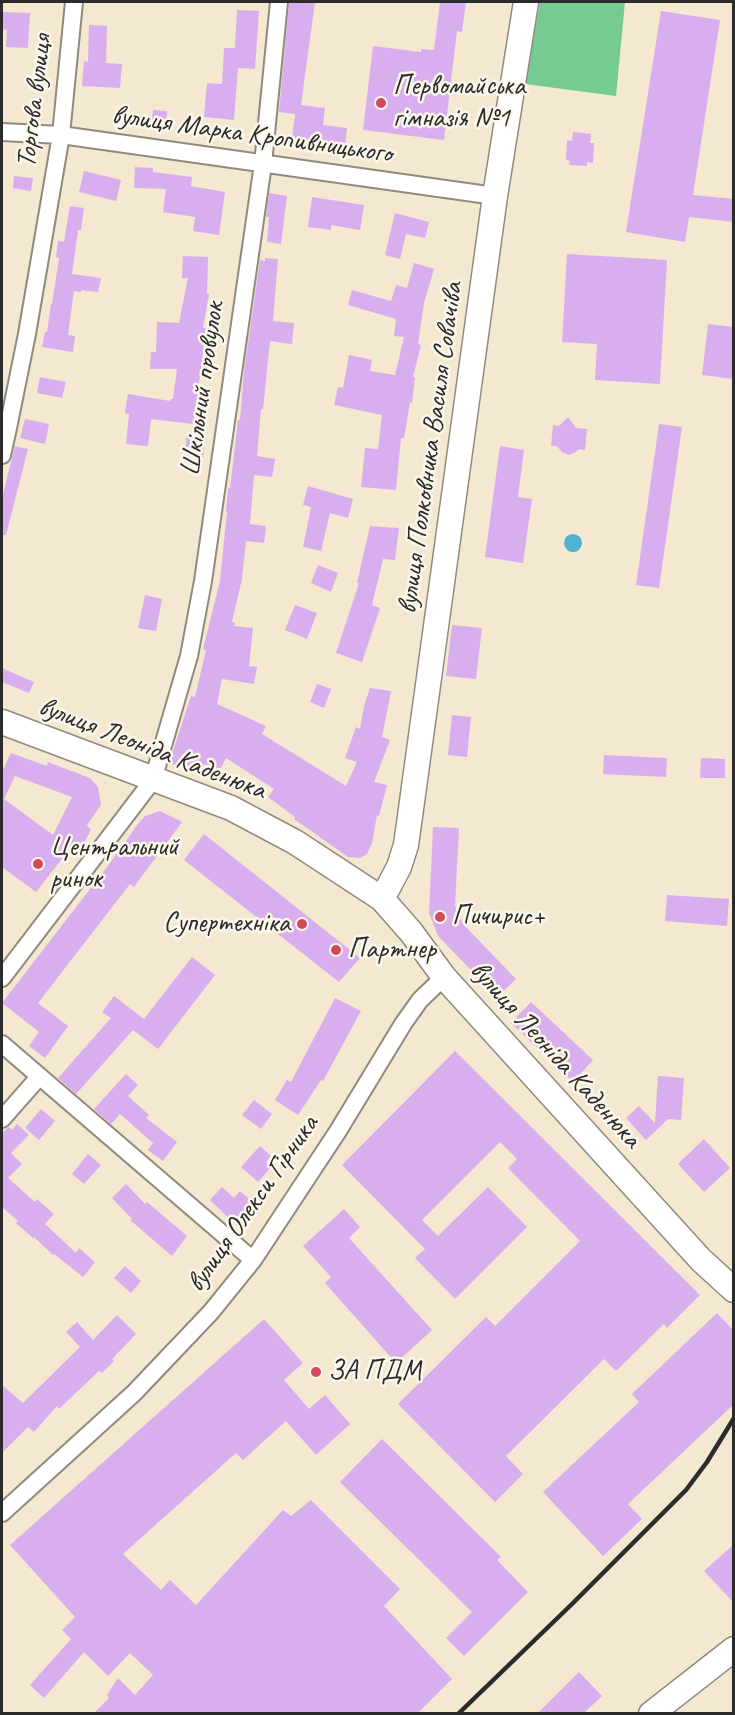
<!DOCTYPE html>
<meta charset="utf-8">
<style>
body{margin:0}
#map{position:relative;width:735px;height:1715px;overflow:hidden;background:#f4e8d0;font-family:Caveat,sans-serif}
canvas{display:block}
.frame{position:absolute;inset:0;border:3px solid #2b2b2b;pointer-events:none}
</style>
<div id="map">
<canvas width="735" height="1715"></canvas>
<div class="frame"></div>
</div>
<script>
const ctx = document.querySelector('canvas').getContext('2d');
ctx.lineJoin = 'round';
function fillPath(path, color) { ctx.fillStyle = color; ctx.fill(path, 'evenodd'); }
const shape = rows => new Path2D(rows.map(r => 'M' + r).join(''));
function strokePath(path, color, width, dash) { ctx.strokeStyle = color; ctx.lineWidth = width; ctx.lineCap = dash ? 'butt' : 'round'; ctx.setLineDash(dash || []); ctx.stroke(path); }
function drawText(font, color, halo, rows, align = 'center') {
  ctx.font = font + ' Caveat,sans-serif'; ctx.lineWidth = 5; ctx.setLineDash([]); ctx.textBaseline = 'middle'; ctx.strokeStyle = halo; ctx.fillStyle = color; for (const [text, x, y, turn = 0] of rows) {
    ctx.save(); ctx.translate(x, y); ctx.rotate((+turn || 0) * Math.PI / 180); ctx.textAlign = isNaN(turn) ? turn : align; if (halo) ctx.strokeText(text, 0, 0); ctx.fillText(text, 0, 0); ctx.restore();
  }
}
fillPath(shape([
 [540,2,625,2,616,96,525,84]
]), '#75cc91');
fillPath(shape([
 '564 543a9 9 0 1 1 18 0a9 9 0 1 1-18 0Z'
]), '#4fb2ce');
fillPath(shape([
 [289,2,315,2,301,105,325,108,323,125,347,128,344,154,291,147,295,114,279,112],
 [440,2,466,2,462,32,457,31,444,140,363,130,373,46,421,52,421,49,434,50],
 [237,10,259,11,255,69,238,68,234,120,204,117,207,83,222,84,224,48,235,48],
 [661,11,720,20,693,195,734,199,734,222,689,217,685,242,626,232],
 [2,12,30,13,28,48,6,47,7,30,2,29],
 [89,25,107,26,106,63,122,64,120,88,82,86,84,61,88,62],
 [153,110,167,111,166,128,151,127],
 [573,132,591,134,590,143,594,143,593,163,587,162,587,166,569,165,570,161,566,160,567,140,572,141],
 [135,167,153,168,153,172,192,177,191,186,225,192,219,235,193,231,195,217,163,212,166,189,134,188],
 [84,171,121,180,116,201,79,192],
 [14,176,33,178,31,191,13,188],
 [269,193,287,196,281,244,267,242,269,217,266,217],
 [312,197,364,205,360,230,331,225,331,230,308,227],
 [70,206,84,208,81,230,78,230,72,274,101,278,98,292,81,290,81,292,74,291,68,335,75,336,73,352,42,347,45,332,47,332,51,304,52,304,59,258,56,257,58,241,64,242],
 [395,213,429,222,425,238,406,234,400,259,385,255],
 [567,254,667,260,660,384,595,380,597,344,562,342],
 [183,256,208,257,207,294,209,294,203,328,206,328,202,362,193,424,151,419,148,446,126,444,129,414,125,413,128,394,170,401,171,399,173,399,177,369,150,369,151,352,156,352,157,322,179,323,188,278,182,278],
 [265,258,278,259,273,321,294,323,292,344,270,341,263,409,261,409,257,456,275,459,272,477,254,475,250,524,266,526,264,543,246,541,242,579,232,622,235,623,234,626,253,628,249,666,257,667,254,684,222,679,217,704,266,726,262,734,346,786,357,762,345,758,356,727,360,729,364,706,370,688,391,691,382,737,390,740,374,782,387,785,379,816,377,815,372,843,367,854,360,858,348,857,294,819,295,817,268,797,274,789,226,758,219,771,204,764,201,775,169,763,191,696,195,697,206,650,203,649,220,581,227,512,226,512,228,488,230,488,238,420,240,420,244,371,260,260,265,261],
 [414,263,434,269,424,303,418,344,421,345,413,377,415,377,412,403,410,402,404,438,401,438,396,490,361,487,365,448,378,449,382,415,334,405,338,387,343,388,349,355,372,360,370,371,395,375,404,337,394,336,396,319,348,305,352,290,391,301,396,285,407,288],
 [708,324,734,327,734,379,702,375],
 [40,377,66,382,62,398,37,393],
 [568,417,576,428,587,429,585,450,579,449,574,453,568,455,562,452,557,446,551,446,553,425,559,426],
 [25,419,49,424,45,444,20,438],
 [659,424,682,427,659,588,636,585],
 [187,433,205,435,203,458,185,456],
 [15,446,28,449,6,535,2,535,2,498],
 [500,446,524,450,518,497,532,499,523,563,485,557],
 [308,486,353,499,348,518,330,513,321,551,303,547,311,507,303,505],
 [370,526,399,528,395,560,383,559,372,605,380,608,362,662,336,653,359,583,357,583],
 [318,565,338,573,331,592,311,583],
 [145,595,162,599,156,631,138,628],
 [295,605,317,613,307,639,285,630],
 [452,625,482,628,476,679,446,676],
 [2,668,34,682,29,693,2,682],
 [317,684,331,689,324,708,310,702],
 [452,715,471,717,467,757,448,755],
 [11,753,47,766,48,762,90,778,98,787,101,805,87,825,91,830,81,848,75,842,36,892,2,867,2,772],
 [15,776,72,797,53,835,4,799],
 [604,755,667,758,666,777,603,774],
 [701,758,725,759,725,778,700,778],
 [160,811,182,822,134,887,130,884,38,1003,68,1026,45,1058,29,1046,39,1032,2,1003,107,867,138,824,145,816],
 [433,827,459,828,455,906,463,924,516,979,497,997,438,936,429,913],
 [204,834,360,958,339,982,184,860],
 [667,895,729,899,727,926,665,921],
 [192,957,215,975,158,1049,133,1030,76,1094,58,1078,111,1018,102,1012,114,996,144,1019],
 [335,998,361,1011,323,1081,321,1080,298,1115,275,1100,287,1080,291,1082],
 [531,1002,593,1060,573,1082,511,1023],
 [455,1051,700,1295,667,1328,664,1324,616,1371,604,1359,506,1456,523,1474,495,1502,398,1404,486,1317,495,1326,580,1241,508,1168,517,1159,500,1142,422,1220,438,1236,488,1187,527,1227,455,1299,415,1258,425,1249,342,1165],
 [126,1074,138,1085,128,1096,149,1115,146,1118,177,1142,163,1161,148,1150,153,1143,120,1114,111,1124,94,1109],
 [658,1076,684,1078,681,1120,668,1119,646,1140,626,1118,639,1106,655,1123],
 [254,1100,272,1114,261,1129,242,1115],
 [41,1109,55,1121,39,1140,25,1128],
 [17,1124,29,1135,11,1153,22,1164,8,1178,35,1202,37,1199,54,1214,45,1224,76,1253,79,1248,95,1262,83,1277,54,1254,53,1255,34,1237,33,1238,16,1223,18,1221,2,1207,2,1133,9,1127,12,1130],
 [704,1139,730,1168,704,1192,678,1164],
 [260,1146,271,1156,266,1162,271,1167,258,1182,241,1167],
 [88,1154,101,1165,84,1184,72,1174],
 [126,1184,145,1204,147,1202,187,1236,172,1256,130,1220,132,1219,112,1198],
 [222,1187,234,1198,240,1191,255,1204,236,1225,210,1200],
 [344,1209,360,1227,349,1238,432,1330,396,1363,325,1283,331,1277,303,1246],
 [125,1266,141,1281,131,1293,114,1278],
 [717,1313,734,1331,734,1404,628,1504,642,1519,603,1556,543,1492,639,1402,632,1394],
 [117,1315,136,1334,112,1359,114,1361,102,1373,99,1371,59,1409,57,1406,34,1432,28,1427,2,1453,2,1385,23,1403,80,1347,66,1332,77,1322,93,1340],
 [264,1319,303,1363,284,1380,309,1409,325,1395,350,1424,316,1455,286,1421,243,1460,236,1453,123,1554,161,1590,170,1580,196,1605,283,1510,291,1516,311,1500,400,1589,384,1606,452,1679,418,1713,94,1713,109,1698,107,1695,118,1678,135,1695,153,1675,130,1653,108,1676,84,1652,44,1698,30,1685,71,1639,62,1630,75,1617,10,1545],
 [382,1439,501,1557,497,1560,528,1592,464,1656,446,1638,472,1612,340,1482],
 [734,1544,734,1603,704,1571],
 [579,1672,602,1696,584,1713,538,1713]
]), '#d8aeee');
const street = shape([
 [2,132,61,135,495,196],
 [2,455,8,428,27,334,61,135,74,2],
 [2,978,153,780,189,656,203,581,263,164,279,2],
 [2,1044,253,1260],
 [2,1119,39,1077],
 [2,1513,134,1393,211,1312,253,1260,338,1131,403,1024,420,1000,444,977]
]);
const secondary = shape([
 [2,722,231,808,295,842,382,899,411,932,444,977,701,1260,734,1290],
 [382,899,399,867,406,845,411,809,495,196,526,2],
 [651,1714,734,1649]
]);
strokePath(street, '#908a7e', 20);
strokePath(secondary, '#908a7e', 27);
strokePath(street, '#fff', 16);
strokePath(secondary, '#fff', 24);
strokePath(shape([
 [458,1714,572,1604,686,1490,707,1462,734,1418]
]), '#2b2b2b', 4.5);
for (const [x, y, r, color] of [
 [381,103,6,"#d1495b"],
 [38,864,6,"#d1495b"],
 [440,917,6,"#d1495b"],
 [302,924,6,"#d1495b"],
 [336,950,6,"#d1495b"],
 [316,1372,6,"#d1495b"]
]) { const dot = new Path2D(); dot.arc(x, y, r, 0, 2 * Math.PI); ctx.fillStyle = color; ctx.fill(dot); strokePath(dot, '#fbf7ec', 2); }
drawText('28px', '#2b2b2b', '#fbf7ec', [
 ["Первомайська",393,87],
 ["гімназія №1",393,119],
 ["Центральний",50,848],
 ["ринок",50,880],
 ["Пичирис+",452,917],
 ["Супертехніка",290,924,"right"],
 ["Партнер",348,950],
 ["ЗА ПДМ",328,1372]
], 'left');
drawText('28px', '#2b2b2b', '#fbf7ec', [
 ["Торгова вулиця",35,101,-83],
 ["вулиця Марка Кропивницького",252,135,8],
 ["Шкільний провулок",203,389,-82],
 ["вулиця Полковника Василя Совачіва",431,448,-82],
 ["вулиця Леоніда Каденюка",152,749,21],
 ["вулиця Леоніда Каденюка",555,1055,48],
 ["вулиця Олекси Гірника",253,1204,-55]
]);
</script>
